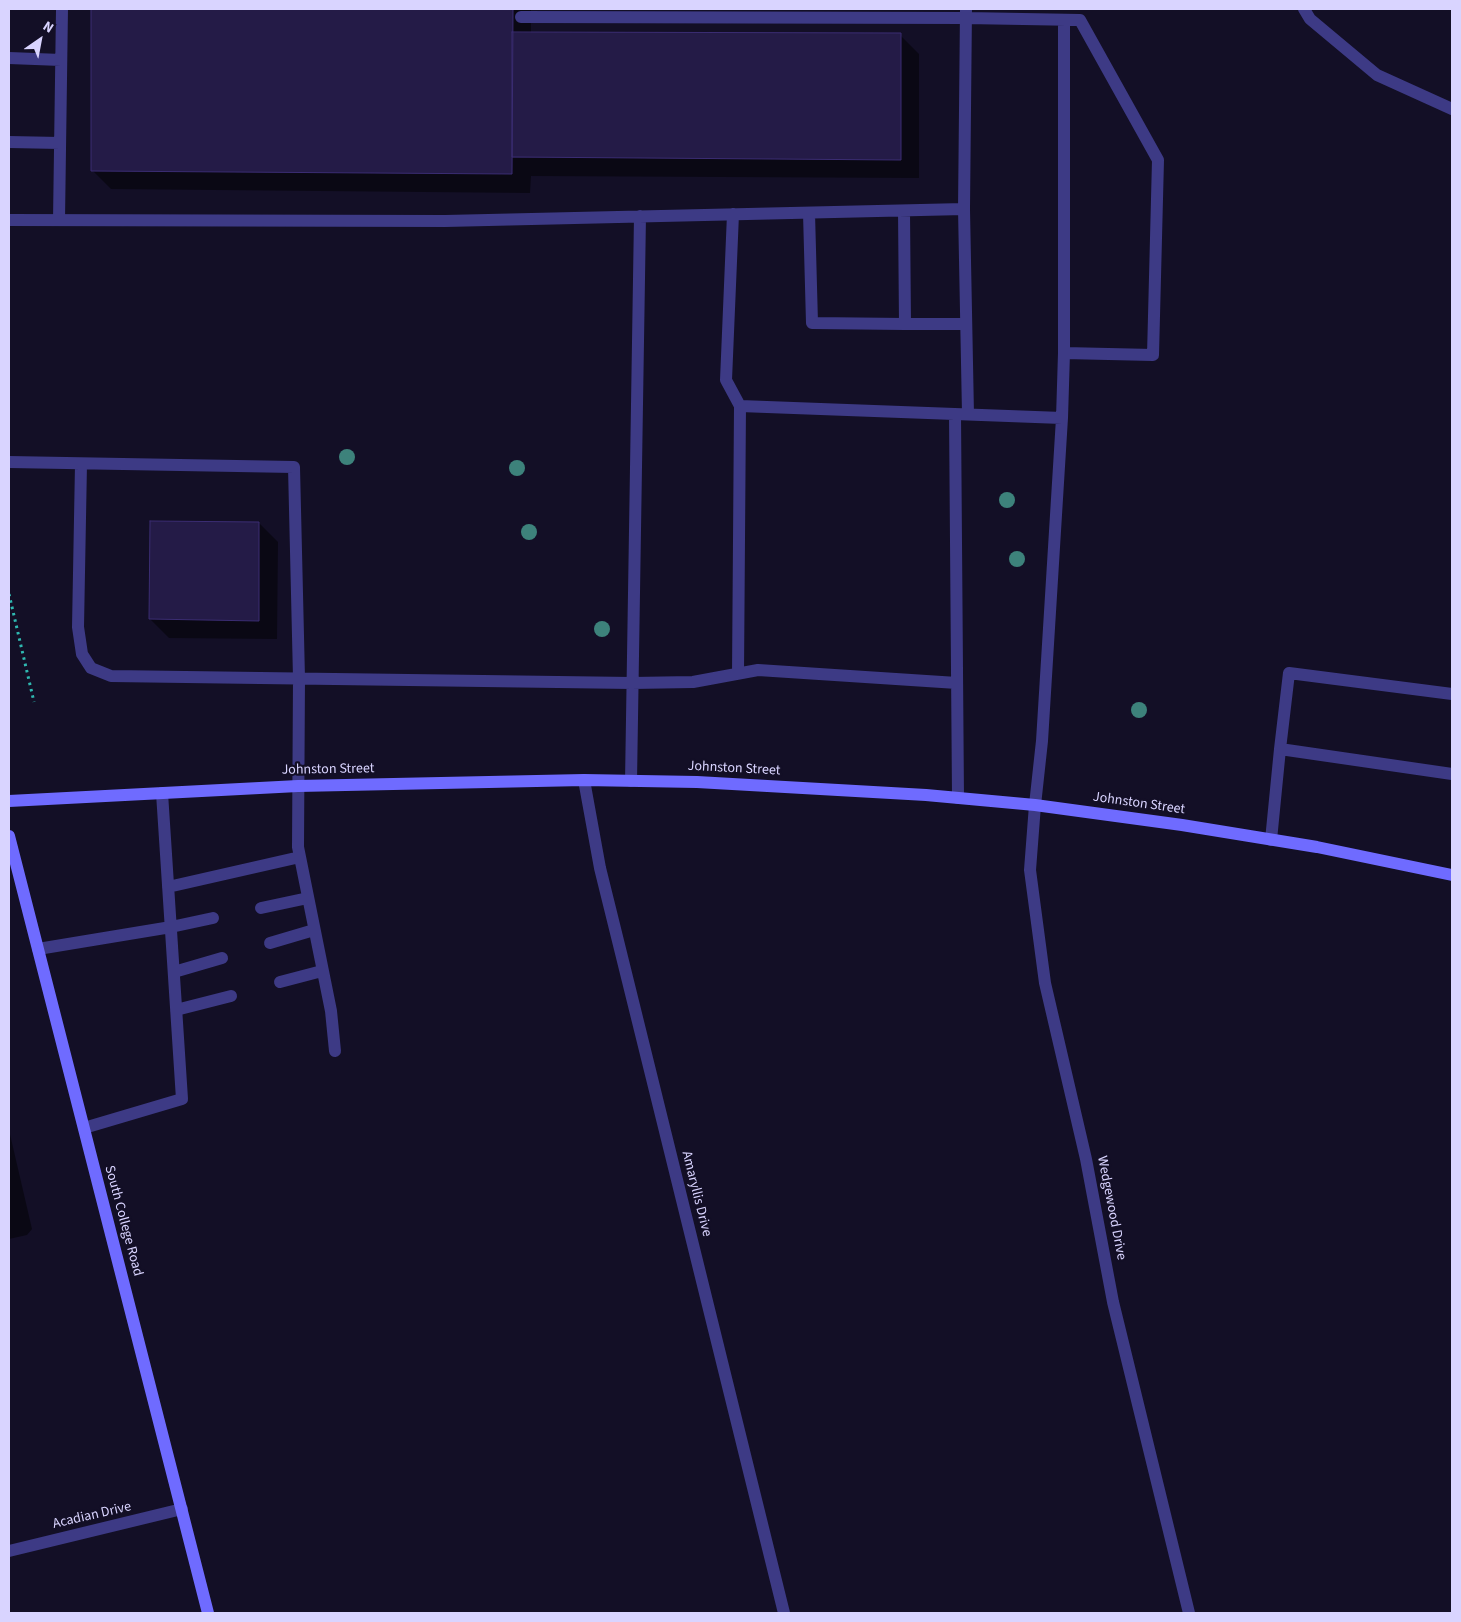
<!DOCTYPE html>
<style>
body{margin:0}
#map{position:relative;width:1461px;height:1622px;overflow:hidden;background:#130f26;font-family:"Source Sans 3",sans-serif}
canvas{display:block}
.frame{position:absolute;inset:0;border:10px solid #d9d4ff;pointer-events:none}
.north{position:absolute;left:15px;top:15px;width:50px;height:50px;-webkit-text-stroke:4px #130f26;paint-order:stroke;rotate:33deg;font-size:14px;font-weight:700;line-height:20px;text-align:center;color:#d9d4ff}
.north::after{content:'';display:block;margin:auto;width:18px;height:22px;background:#d9d4ff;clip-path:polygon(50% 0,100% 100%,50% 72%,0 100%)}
</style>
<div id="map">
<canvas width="1461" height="1622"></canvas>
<div class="frame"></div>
<div class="north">N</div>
</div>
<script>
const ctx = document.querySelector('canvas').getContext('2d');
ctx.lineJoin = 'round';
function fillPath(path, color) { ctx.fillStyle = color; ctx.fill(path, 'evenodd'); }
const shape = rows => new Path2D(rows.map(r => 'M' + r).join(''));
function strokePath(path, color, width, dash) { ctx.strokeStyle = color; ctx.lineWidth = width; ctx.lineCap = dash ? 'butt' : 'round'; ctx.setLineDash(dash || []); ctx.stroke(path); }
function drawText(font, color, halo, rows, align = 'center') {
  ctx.font = font + ' "Source Sans 3",sans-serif'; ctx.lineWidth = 4.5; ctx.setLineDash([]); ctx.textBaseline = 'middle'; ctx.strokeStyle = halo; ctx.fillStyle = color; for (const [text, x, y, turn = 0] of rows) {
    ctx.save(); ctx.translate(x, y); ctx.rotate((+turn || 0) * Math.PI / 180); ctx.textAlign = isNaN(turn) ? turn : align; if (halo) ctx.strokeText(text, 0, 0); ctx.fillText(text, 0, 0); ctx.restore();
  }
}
fillPath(shape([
 [93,9,531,9,531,33,900,35,919,54,919,178,531,176,530,193,111,189,92,170],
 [259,523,278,542,277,639,169,638,150,619],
 [9,1130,32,1229,27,1235,9,1239]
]), '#0007');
const building = shape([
 [91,9,513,9,512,174,91,171,91,9],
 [512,32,901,33,901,160,512,157,512,32],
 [150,521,259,522,259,621,149,619,150,521]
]);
fillPath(building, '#241b47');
strokePath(building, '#3b2d73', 1);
strokePath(shape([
 [9,594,34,702]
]), '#2fb8b0', 3, [2.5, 4]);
strokePath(shape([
 [966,9,964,209,968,414],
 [521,17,966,18,1080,20,1158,160,1153,355,1064,353],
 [9,58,61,60],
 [9,142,60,143],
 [809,213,812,323,905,324,904,211],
 [733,214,726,380,740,406],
 [9,220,445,221,964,209],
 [59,220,62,9],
 [905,324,966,324],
 [955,414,958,798],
 [1062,418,1064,353,1064,20],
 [9,462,294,467,299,678,298,847,331,1011,335,1051],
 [81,464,78,627,82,654,91,668,111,676,632,683,693,682,758,670,957,683],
 [738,673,740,406,1062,418,1042,741,1035,805],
 [1452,694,1289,673,1280,749,1452,774],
 [631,781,640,216],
 [1271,840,1280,749],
 [168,887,300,857],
 [261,908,308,898],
 [270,943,314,930],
 [38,949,171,927,213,918],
 [174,972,222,958],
 [280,982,322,971],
 [176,1010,231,996],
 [84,1128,182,1099,162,793]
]), '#3d3a85', 12);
strokePath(shape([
 [1304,9,1310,19,1377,75,1452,109],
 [584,780,600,868,784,1613],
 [1035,805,1030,870,1045,983,1086,1159,1113,1302,1189,1613],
 [9,1551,182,1509]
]), '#3d3a85', 12);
strokePath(shape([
 [9,801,298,786,584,780,697,782,926,795,1035,805,1182,825,1317,847,1452,875],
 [9,836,208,1613]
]), '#6f6bff', 12);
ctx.fillStyle = '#3d827b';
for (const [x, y] of [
 [347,457],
 [517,468],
 [1007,500],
 [529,532],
 [1017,559],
 [602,629],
 [1139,710]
]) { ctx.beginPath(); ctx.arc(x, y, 8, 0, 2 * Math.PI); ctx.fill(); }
drawText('14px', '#d9d4ff', '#130f26', [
 ["Johnston Street",734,769,3],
 ["Johnston Street",328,770,-1],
 ["Johnston Street",1139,804,8],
 ["Amaryllis Drive",696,1194,76],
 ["Wedgewood Drive",1111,1208,79],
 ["South College Road",123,1221,75],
 ["Acadian Drive",92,1516,-13]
]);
</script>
